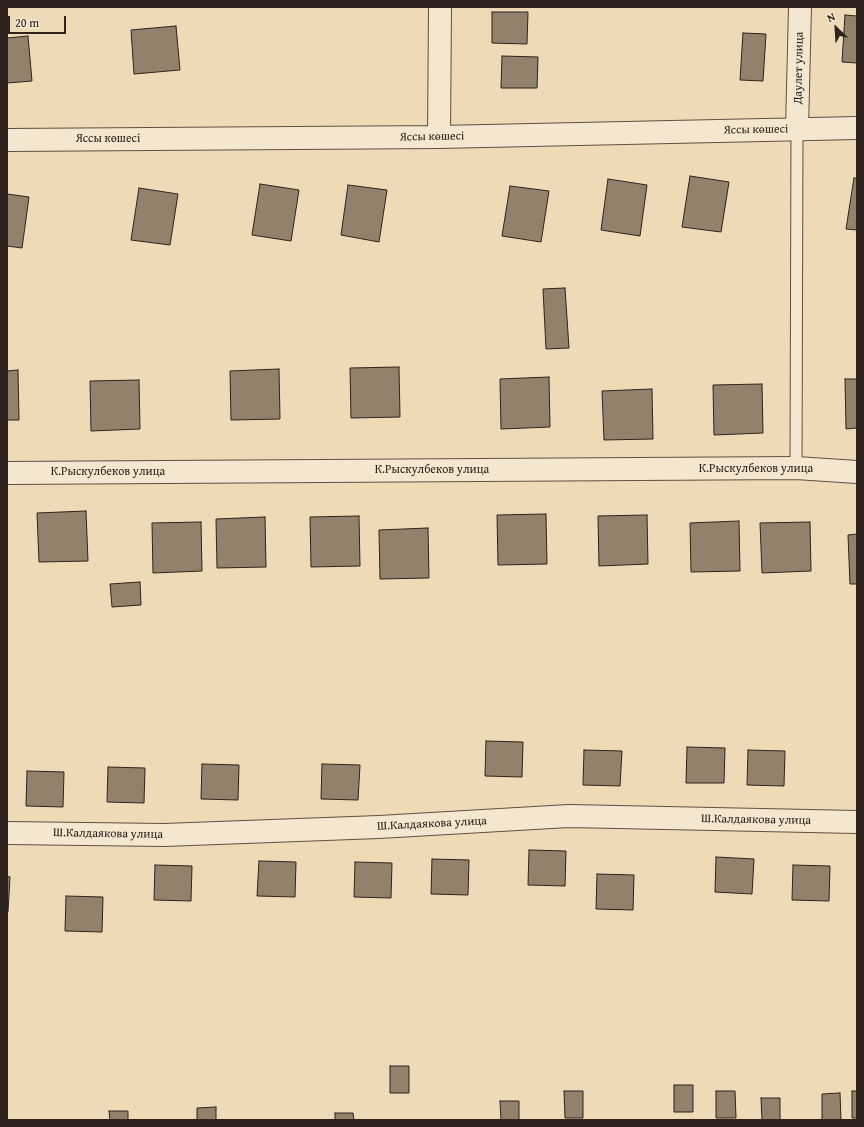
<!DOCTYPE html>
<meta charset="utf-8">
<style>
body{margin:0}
#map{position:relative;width:864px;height:1127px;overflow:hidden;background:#eedab6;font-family:"Gentium Book Plus",serif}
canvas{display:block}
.frame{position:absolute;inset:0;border:8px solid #2e221c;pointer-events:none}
.north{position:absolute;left:816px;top:8px;width:40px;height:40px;-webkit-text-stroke:3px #f4e7d0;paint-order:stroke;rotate:335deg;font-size:11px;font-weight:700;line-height:16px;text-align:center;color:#2e221c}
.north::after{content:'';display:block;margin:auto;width:14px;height:18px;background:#2e221c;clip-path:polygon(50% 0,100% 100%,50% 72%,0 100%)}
.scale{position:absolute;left:8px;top:16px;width:58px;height:18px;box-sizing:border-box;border:2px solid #2e221c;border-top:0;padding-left:5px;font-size:12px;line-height:14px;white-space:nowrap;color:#2e221c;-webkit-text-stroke:3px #f4e7d0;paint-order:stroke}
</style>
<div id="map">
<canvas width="864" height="1127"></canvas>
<div class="frame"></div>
<div class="north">N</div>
<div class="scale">20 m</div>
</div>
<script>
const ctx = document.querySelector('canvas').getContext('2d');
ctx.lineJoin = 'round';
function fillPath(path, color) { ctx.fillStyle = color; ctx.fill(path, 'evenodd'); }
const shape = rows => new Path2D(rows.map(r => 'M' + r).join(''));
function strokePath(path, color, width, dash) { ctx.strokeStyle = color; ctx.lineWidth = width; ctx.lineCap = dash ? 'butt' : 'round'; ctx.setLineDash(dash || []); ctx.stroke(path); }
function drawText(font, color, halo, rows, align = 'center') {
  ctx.font = font + ' "Gentium Book Plus",serif'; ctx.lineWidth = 4; ctx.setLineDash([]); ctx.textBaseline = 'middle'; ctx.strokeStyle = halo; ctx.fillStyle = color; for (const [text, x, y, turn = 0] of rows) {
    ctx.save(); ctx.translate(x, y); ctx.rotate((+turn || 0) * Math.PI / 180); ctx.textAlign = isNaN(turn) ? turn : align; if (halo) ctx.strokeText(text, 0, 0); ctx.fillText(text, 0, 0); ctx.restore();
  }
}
const building = shape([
 [492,12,528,12,527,44,492,43,492,12],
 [845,15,857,16,857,63,842,62,845,15],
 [176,26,180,70,134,74,131,30,176,26],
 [743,33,766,34,763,81,740,80,743,33],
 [28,36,32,81,7,83,7,38,28,36],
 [502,56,538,57,537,88,501,88,502,56],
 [690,176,729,182,721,232,682,227,690,176],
 [854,178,857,178,857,230,846,229,854,178],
 [608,179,647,185,640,236,601,230,608,179],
 [260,184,299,190,291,241,252,235,260,184],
 [348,185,387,190,379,242,341,235,348,185],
 [510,186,549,191,541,242,502,236,510,186],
 [139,188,178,194,170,245,131,240,139,188],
 [7,194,29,197,22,248,7,246,7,194],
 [565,288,569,348,546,349,543,289,565,288],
 [399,367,400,417,351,418,350,368,399,367],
 [279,369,280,419,231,420,230,371,279,369],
 [18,370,19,420,7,420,7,371,18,370],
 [549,377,550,427,501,429,500,379,549,377],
 [845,379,857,379,857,428,846,429,845,379],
 [139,380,140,429,91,431,90,381,139,380],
 [762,384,763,433,714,435,713,385,762,384],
 [652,389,653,439,604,440,602,391,652,389],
 [86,511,88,561,39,562,37,513,86,511],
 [546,514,547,564,498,565,497,515,546,514],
 [647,515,648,564,599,566,598,516,647,515],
 [359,516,360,566,311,567,310,517,359,516],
 [265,517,266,567,217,568,216,519,265,517],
 [739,521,740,571,691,572,690,523,739,521],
 [201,522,202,571,153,573,152,523,201,522],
 [810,522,811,571,762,573,760,523,810,522],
 [428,528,429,578,380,579,379,530,428,528],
 [857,534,857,584,850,584,848,535,857,534],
 [140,582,141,605,112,607,110,584,140,582],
 [486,741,523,742,522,777,485,776,486,741],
 [687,747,725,748,724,783,686,783,687,747],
 [584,750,622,751,620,786,583,785,584,750],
 [748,750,785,751,784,786,747,785,748,750],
 [202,764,239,765,238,800,201,799,202,764],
 [322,764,360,765,358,800,321,799,322,764],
 [108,767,145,768,144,803,107,802,108,767],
 [27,771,64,772,63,807,26,806,27,771],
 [529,850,566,851,565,886,528,885,529,850],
 [716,857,754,859,752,894,715,892,716,857],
 [432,859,469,860,468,895,431,894,432,859],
 [259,861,296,862,295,897,257,896,259,861],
 [355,862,392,863,391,898,354,897,355,862],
 [155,865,192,866,191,901,154,900,155,865],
 [793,865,830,866,829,901,792,900,793,865],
 [597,874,634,875,633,910,596,909,597,874],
 [7,876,10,877,8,912,7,911,7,876],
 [66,896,103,897,102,932,65,931,66,896],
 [390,1066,409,1066,409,1093,390,1093,390,1066],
 [674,1085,693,1085,693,1112,674,1112,674,1085],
 [564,1091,583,1091,583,1118,565,1118,564,1091],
 [716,1091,735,1091,736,1118,716,1118,716,1091],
 [852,1091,857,1091,857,1118,852,1118,852,1091],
 [840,1093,841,1120,822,1120,822,1094,840,1093],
 [761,1098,780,1098,780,1120,762,1120,761,1098],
 [500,1101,519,1101,519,1120,501,1120,500,1101],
 [216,1107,216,1120,197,1120,197,1108,216,1107],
 [109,1111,128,1111,128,1120,110,1120,109,1111],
 [335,1113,353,1113,354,1120,335,1120,335,1113]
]);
fillPath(building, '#92826c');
strokePath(building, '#2e221c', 1);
const lane = shape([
 [796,468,797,129]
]);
const street = shape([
 [797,129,800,7],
 [439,137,440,7],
 [7,140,439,137,857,128],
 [7,473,796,468,857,472],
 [7,833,164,835,379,827,569,816,857,822]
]);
strokePath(lane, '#5e5042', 13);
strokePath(street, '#5e5042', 24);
strokePath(lane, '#f4e7d0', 11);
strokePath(street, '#f4e7d0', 22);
drawText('12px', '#2e221c', '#f4e7d0', [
 ["Даулет улица",799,68,-89],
 ["Яссы көшесі",756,130,-1],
 ["Яссы көшесі",432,137,-1],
 ["Яссы көшесі",108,139],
 ["К.Рыскулбеков улица",756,469],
 ["К.Рыскулбеков улица",432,470],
 ["К.Рыскулбеков улица",108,472],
 ["Ш.Калдаякова улица",756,820,1],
 ["Ш.Калдаякова улица",432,824,-3],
 ["Ш.Калдаякова улица",108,834,1]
]);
</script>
